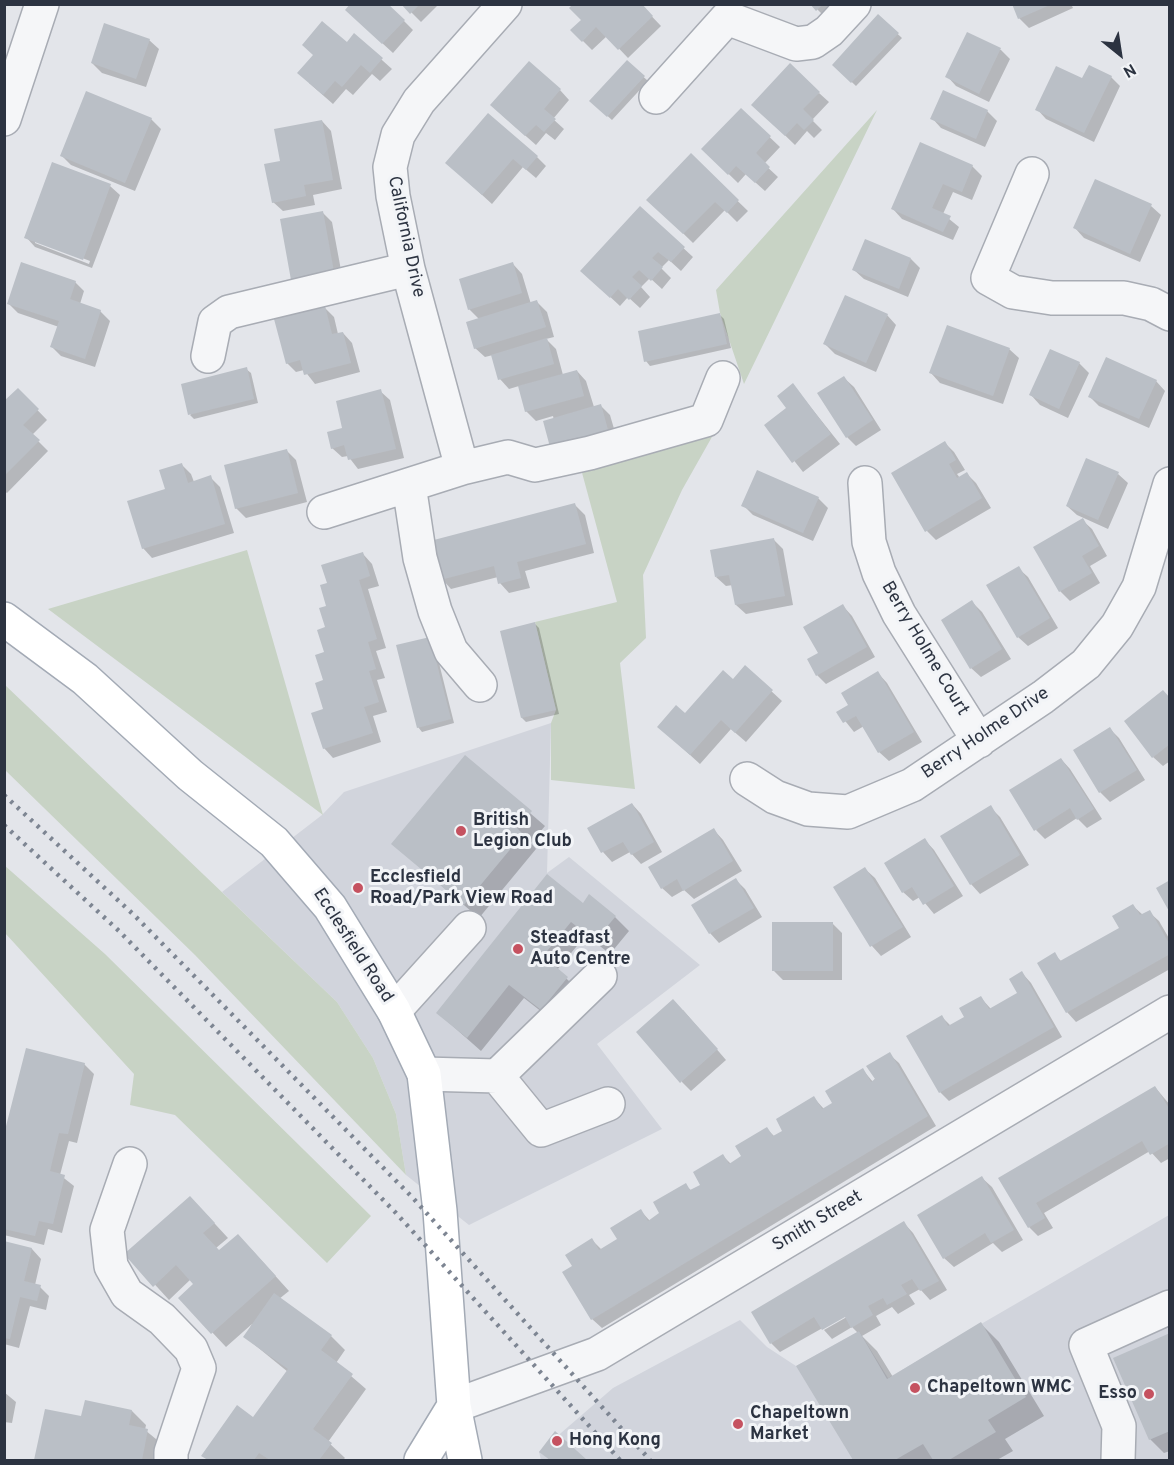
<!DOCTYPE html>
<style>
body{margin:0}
#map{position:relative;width:1174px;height:1465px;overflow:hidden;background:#e3e5ea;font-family:Overpass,sans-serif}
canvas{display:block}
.frame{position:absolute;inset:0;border:6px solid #2c3341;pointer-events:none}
.north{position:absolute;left:1090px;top:24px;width:60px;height:60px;-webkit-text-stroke:4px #f2f4f7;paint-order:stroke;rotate:150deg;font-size:16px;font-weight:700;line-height:24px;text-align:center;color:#2c3341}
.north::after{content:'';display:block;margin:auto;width:21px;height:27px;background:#2c3341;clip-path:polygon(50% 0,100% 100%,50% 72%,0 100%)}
</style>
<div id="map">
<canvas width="1174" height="1465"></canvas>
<div class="frame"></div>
<div class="north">N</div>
</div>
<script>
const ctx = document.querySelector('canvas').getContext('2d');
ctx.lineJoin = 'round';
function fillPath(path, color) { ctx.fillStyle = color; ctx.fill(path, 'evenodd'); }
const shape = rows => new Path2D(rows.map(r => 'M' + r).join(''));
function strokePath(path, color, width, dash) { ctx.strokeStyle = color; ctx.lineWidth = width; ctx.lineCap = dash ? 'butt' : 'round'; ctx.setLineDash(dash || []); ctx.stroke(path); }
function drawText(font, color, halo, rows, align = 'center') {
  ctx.font = font + ' Overpass,sans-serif'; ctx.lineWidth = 6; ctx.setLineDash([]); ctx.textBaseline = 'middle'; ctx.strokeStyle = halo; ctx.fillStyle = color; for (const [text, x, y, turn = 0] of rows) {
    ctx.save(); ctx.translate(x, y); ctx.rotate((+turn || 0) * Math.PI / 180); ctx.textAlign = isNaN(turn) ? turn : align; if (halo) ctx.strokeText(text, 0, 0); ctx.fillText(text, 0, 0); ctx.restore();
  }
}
fillPath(shape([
 [551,723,547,873,569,857,700,965,597,1044,662,1129,469,1225,406,1175,396,1114,373,1058,337,1002,222,892,322,815,344,792],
 [1169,1215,1169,1460,541,1460,539,1452,613,1388,740,1320,767,1347,796,1366,859,1331,888,1378]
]), '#d1d4dc');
fillPath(shape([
 [877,110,744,384,720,313,716,290],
 [717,428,682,490,643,575,646,638,620,663,635,789,551,780,551,723,556,710,535,622,617,602,581,469],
 [247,550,323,815,48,609],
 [5,685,337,1002,373,1058,396,1114,406,1175,195,955,5,770],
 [4,865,105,954,371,1216,327,1263,175,1115,130,1105,134,1074,5,933]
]), '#c8d3c5');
fillPath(shape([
 [403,4,439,4,421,22],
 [640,4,661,26,628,58,607,36,592,50,572,30],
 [812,4,842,4,827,19],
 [1014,4,1071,4,1073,8,1029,28,1019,18],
 [878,16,902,38,856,86,834,65],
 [357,20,404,21,413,30,393,53],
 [968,34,1001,50,1010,59,989,102,956,86,947,76],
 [354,35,392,69,380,81,372,74,353,95,346,89,333,104,309,83],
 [149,40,159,49,146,87,102,73,92,63],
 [627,62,648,81,612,120,591,101],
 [1111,77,1120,86,1094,142,1046,119,1037,109,1083,80],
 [560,90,569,100,553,119,564,129,555,140,546,133,536,145,502,115],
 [819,93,829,102,812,120,822,130,814,138,807,131,795,145,763,114],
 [741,110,780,147,764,164,778,177,765,191,746,174,738,183,703,149],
 [987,111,997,121,985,147,941,128,932,118],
 [151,119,161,129,135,191,71,165,62,156],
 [322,121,331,131,342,189,313,195,315,205,283,211,273,202,282,162],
 [691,156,748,211,737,222,725,210,693,243,649,200],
 [537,157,546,166,536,178,523,167,492,204,447,163],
 [972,166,982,176,972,200,953,192,943,214,959,227,953,240,902,219,893,209],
 [1096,181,1151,206,1161,215,1140,262,1084,238,1075,228],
 [110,186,120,195,92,268,35,247,26,237],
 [35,240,90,261,89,264,35,243],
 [640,208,693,257,681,271,669,260,661,268,671,278,662,289,650,278,641,287,650,297,640,308,628,297,620,306,592,280],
 [323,213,332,222,343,281,302,288,292,279],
 [911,259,920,268,908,297,864,279,854,270],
 [513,264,522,274,531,304,537,302,547,312,554,337,546,339,556,349,563,375,577,371,586,381,594,407,600,405,610,415,617,439,561,455,553,416,536,421,526,411,519,386,509,389,500,379,493,355,485,357,475,348,479,319,469,309],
 [75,282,84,291,80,304,100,311,110,321,95,367,61,356,52,347,59,327,18,313,9,304],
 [324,307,334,317,338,334,343,333,352,343,360,372,315,384,304,370,296,372,287,363],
 [720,315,724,319,731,348,650,366,646,361],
 [887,315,896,325,876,372,835,354,825,344],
 [1009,349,1019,358,1003,404,940,383,931,373],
 [1079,363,1089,373,1068,418,1040,405,1031,395],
 [246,369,251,373,258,403,194,419,190,415],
 [844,378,854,387,881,430,856,446,847,437],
 [1156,381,1165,391,1149,428,1099,406,1089,396],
 [793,385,840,444,803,472,766,425,788,409],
 [18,390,47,420,32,435,48,451,7,493,4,491,4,403],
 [380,391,390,400,404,458,358,469,348,456,342,457,332,448,344,429],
 [945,443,954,452,965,470,957,474,960,478,967,474,976,483,991,508,936,540,927,531],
 [287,451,296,460,307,502,246,518,236,508],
 [182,465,191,474,194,482,210,477,220,487,234,533,152,558,143,548,166,490],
 [1118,474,1128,483,1108,529,1077,515,1067,506],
 [818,498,828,508,813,541,753,515,743,505],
 [575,505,585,515,594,553,525,571,530,588,509,593,500,583,498,577,451,589,442,579],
 [1082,520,1092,529,1107,556,1090,566,1100,583,1070,601,1060,591],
 [774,540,783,549,793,605,746,614,736,605,733,585,726,586,716,577],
 [363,554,372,564,379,586,368,589,386,648,376,651,385,678,377,680,387,712,373,716,381,742,333,758,324,748,329,585],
 [1018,568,1028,577,1058,628,1028,646,1018,637],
 [972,602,982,612,1011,659,981,677,971,668],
 [843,606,852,616,875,657,826,684,817,675,820,654],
 [535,624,539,628,559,714,526,722,522,718],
 [434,643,454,723,422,732,418,727],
 [745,667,782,701,746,742,731,729,700,764,669,736,685,715,733,681],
 [878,673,887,683,922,742,889,761,879,752,864,726,854,732,838,712,850,705],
 [1170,698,1170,761,1163,766,1153,757],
 [1110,729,1119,738,1145,780,1110,802,1100,792,1075,751],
 [465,757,545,826,531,843,536,849,479,918,393,844],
 [1061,759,1070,769,1102,819,1087,828,1077,818,1045,839,1036,830],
 [632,804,641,814,662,852,641,864,630,852,612,862,603,852,589,828],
 [990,807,1000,817,1029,865,980,894,971,884],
 [714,830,723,840,742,871,694,899,684,890,672,897,662,888],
 [925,840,934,850,963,896,934,914,920,897,913,901,903,892],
 [865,869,875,878,911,937,881,956,872,946,835,887],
 [736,880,745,889,762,917,719,943,710,933],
 [583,905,615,917,629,931,610,954,586,935,557,970,581,992,556,1023,524,998,481,1051,438,1013],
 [1133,906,1143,915,1149,912,1159,921,1170,940,1170,969,1076,1022,1067,1012,1054,954,1062,962,1121,928],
 [832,923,842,933,842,980,783,980,774,971],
 [1022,973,1031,983,1062,1037,949,1101,940,1092,942,1017,951,1026,966,1018,981,998,991,1009,1019,993],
 [683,1010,726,1060,691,1091,682,1082],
 [889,1054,899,1063,936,1126,602,1328,592,1319,574,1266,592,1240,602,1250,619,1239,641,1211,650,1221,661,1214,685,1185,692,1191,702,1185,723,1156,731,1164,743,1157,767,1129,775,1137,784,1131,814,1098,824,1109,834,1103,863,1070,873,1082],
 [84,1064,94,1074,77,1143,69,1141,60,1175,74,1186,62,1233,48,1229,44,1245,4,1235,4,1140],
 [1155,1087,1170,1105,1170,1158,1161,1163,1150,1151,1044,1213,1053,1228,1038,1236,1029,1227,1000,1178],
 [982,1178,992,1187,1023,1240,1002,1252,993,1243,954,1267,944,1258],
 [204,1212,228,1238,216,1248,220,1252,252,1250,289,1291,279,1299,331,1336,345,1350,336,1363,366,1389,328,1442,345,1458,343,1460,208,1460,203,1456,253,1419,288,1372,245,1337,252,1324,226,1347,180,1298,195,1284,191,1279,169,1300,127,1254],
 [904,1223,913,1233,947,1290,930,1300,920,1289,909,1295,915,1304,898,1314,892,1307,876,1316,881,1325,862,1336,877,1351,893,1377,981,1324,999,1342,1044,1416,1005,1439,1013,1451,997,1460,854,1460,798,1366,858,1333,852,1327,832,1339,824,1330,852,1314,851,1312,780,1352,771,1343],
 [4,1242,32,1249,41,1259,35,1285,40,1287,49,1296,46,1310,30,1306,19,1348,4,1344],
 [1170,1335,1170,1451,1164,1453,1150,1439],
 [4,1392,16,1402,12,1423,4,1422],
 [132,1411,146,1425,145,1430,162,1444,158,1460,35,1460,82,1418],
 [555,1433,585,1460,550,1460,541,1451]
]), '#0003');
fillPath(shape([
 [350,4,388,4,405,20,382,44,345,10],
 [401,4,420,4,410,14],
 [573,4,642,4,653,16,618,50,596,27,582,42,570,30,581,20,569,8],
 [810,4,823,4,816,11],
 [1012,4,1052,4,1018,19],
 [878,14,899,33,851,83,832,65],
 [322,21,347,42,354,33,383,58,370,73,361,65,342,87,335,81,323,95,297,73,313,55,302,45],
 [104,23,150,39,136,79,91,63],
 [967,32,1001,48,979,94,945,77],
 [627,60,645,76,607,117,589,101],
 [529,61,561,89,544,109,556,119,544,132,536,125,525,136,490,105],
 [790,63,820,92,803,109,814,120,804,130,797,123,785,136,751,105],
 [1089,65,1112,76,1084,133,1035,110,1056,66,1082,78],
 [943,90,988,110,976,139,930,119],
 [86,91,152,118,125,183,60,156],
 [741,108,771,136,756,153,770,167,755,183,736,166,728,175,701,149],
 [488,113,538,156,526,170,513,159,482,195,445,163],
 [322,120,333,180,304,185,306,196,272,203,264,164,280,161,274,129],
 [920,142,973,165,962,192,943,184,932,208,951,216,943,232,891,209],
 [691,153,739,200,727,213,715,202,683,234,646,200],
 [52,162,111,184,83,260,24,238],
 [1095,179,1152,204,1130,254,1073,228],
 [640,206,685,247,671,262,658,252,652,258,663,267,651,281,639,270,632,277,642,286,629,300,618,289,610,298,580,271],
 [323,211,334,272,291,280,280,219],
 [865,239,911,258,899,289,852,270],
 [21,262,76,281,70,299,101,310,85,359,50,347,59,321,7,304],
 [513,262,522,293,468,310,459,279],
 [845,295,888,314,866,363,823,344],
 [537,300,546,327,474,349,466,322],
 [325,306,332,334,343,332,351,363,304,375,300,360,286,364,274,319],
 [720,313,727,344,644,362,638,331],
 [947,325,1010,348,993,396,929,373],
 [547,338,554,364,498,380,491,355],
 [1050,349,1080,362,1059,409,1029,395],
 [1106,357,1157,380,1139,419,1088,397],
 [247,367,254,399,188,415,181,384],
 [577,370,584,396,525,412,518,386],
 [844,376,873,420,846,438,817,393],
 [793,383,831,434,792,463,764,425,786,408,777,396],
 [18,388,39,409,23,425,40,440,4,476,4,401],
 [381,389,396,449,348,460,344,445,331,449,327,432,342,428,336,401],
 [601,404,608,430,550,447,543,421],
 [945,441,956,460,949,464,957,478,967,472,982,498,925,532,891,473],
 [287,449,298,493,235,509,224,465],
 [1086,458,1119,472,1098,520,1066,506],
 [182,463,188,483,211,475,225,524,142,549,127,501,165,489,159,470],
 [757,470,819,497,803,533,741,506],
 [575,503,586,544,517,562,521,578,498,584,494,566,440,580,430,541],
 [1083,518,1099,546,1082,556,1092,573,1059,592,1033,547],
 [774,538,785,596,735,605,729,575,715,577,710,550],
 [363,552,370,576,359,580,377,639,368,642,376,669,369,671,379,702,364,707,373,733,323,749,311,713,323,709,315,683,323,680,315,655,324,652,317,630,325,627,319,608,326,606,320,585,327,583,321,565],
 [1019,566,1050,618,1017,638,986,585],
 [972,600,1002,649,970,669,941,620],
 [843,604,867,647,816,676,807,659,818,653,803,627],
 [535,622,556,710,521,718,500,631],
 [430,637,451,719,417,728,396,645],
 [745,665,773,690,735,733,721,720,690,755,657,727,676,705,685,713,723,670,733,679],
 [878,671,914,732,878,753,856,716,843,723,836,712,848,705,841,693],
 [1163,690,1170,698,1170,744,1152,758,1124,721],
 [1110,727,1137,770,1099,793,1073,750],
 [465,755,532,811,517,828,523,834,464,905,391,844],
 [1061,758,1094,809,1077,820,1070,808,1034,831,1009,790],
 [632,803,654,842,631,855,623,842,601,853,587,828],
 [991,805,1020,855,970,885,940,836],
 [714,828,733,861,683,891,677,879,661,889,648,867],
 [925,838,954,886,923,905,912,887,902,893,884,863],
 [865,867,903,927,870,947,833,887],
 [547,874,583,903,589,894,616,916,595,941,571,922,543,956,568,977,541,1010,509,985,467,1038,436,1013],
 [736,878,754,908,709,934,691,905],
 [1170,880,1170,913,1156,888],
 [1133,904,1140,915,1150,910,1170,945,1170,954,1066,1013,1037,963,1055,952,1060,961,1119,928,1112,916],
 [772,922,833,922,833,971,772,971],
 [1022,971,1054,1027,939,1093,906,1036,942,1015,948,1026,964,1017,959,1008,981,996,989,1009,1017,993,1009,979],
 [673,999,718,1049,680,1083,636,1032],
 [26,1048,85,1063,68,1134,59,1133,50,1171,65,1175,53,1224,39,1221,35,1236,4,1229,4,1134],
 [890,1052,928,1116,591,1320,562,1272,572,1266,565,1255,592,1238,599,1250,617,1239,610,1228,641,1209,648,1221,659,1213,653,1202,686,1183,690,1190,700,1185,693,1172,723,1154,729,1164,741,1156,735,1146,767,1127,773,1136,782,1131,776,1119,814,1096,822,1109,832,1103,825,1091,863,1068,871,1082,875,1079,866,1066],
 [1155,1086,1170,1110,1170,1143,1150,1155,1142,1141,1036,1203,1045,1218,1028,1228,998,1178],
 [982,1176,1014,1230,991,1243,985,1233,943,1259,917,1215],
 [190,1196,215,1223,203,1233,219,1250,238,1234,276,1276,211,1334,178,1298,193,1284,176,1265,153,1287,124,1254],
 [904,1221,939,1281,920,1291,912,1279,901,1285,907,1294,887,1305,883,1298,868,1306,873,1315,851,1328,845,1317,822,1330,814,1317,770,1344,751,1312],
 [4,1241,32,1248,24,1281,41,1285,37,1301,20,1297,10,1339,4,1338],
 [274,1293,332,1335,321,1350,353,1374,313,1429,332,1443,319,1460,270,1460,259,1453,254,1460,208,1460,201,1456,237,1405,253,1417,288,1369,243,1337],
 [981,1322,1026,1397,988,1420,996,1432,949,1460,933,1460,923,1444,895,1460,853,1460,796,1366,859,1331,887,1379],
 [1170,1333,1170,1431,1149,1440,1113,1358],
 [85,1400,132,1410,129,1425,148,1429,142,1460,34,1460,45,1409,81,1416],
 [555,1431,587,1460,550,1460,539,1452]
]), '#babfc6');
const minor = shape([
 [727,18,796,44,813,42,829,31,854,4],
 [656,97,727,18],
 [4,119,42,4],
 [1032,174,988,278,1013,292,1052,298,1124,298,1151,304,1170,314],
 [208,356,215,322,229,312,408,269],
 [462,468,408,269,393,196,390,167,398,135,419,101,505,4],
 [865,483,869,542,879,573,899,614,979,741],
 [409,485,420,558,435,611,451,651,480,685],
 [324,512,462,468,508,457,535,465,590,453,706,420,723,378],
 [747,779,775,797,808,809,848,812,912,785,1043,697,1086,664,1117,626,1139,587,1170,484],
 [394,1011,469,928],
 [424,1074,497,1076,600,976],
 [497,1076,541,1130,608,1104],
 [130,1164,107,1230,111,1266,127,1294,162,1319,191,1349,199,1368,171,1452,171,1460],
 [454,1406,597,1354,1170,1012],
 [1118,1460,1119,1426,1086,1345,1170,1307]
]);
const major = shape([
 [4,619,85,679,190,775,274,842,330,907,394,1011,424,1074,440,1211,454,1406,465,1460],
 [421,1460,454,1406]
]);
strokePath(minor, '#a8acb4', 36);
strokePath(major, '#a3aab5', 36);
strokePath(minor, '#f5f6f8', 33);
strokePath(major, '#fff', 33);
strokePath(shape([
 [4,795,134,915,412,1197,650,1460],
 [4,825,119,931,396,1213,620,1460]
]), '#7d8592', 4.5, [3, 6]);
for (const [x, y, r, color] of [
 [461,831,6,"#c55260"],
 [358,888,6,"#c55260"],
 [518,949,6,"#c55260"],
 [915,1388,6,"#c55260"],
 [1149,1394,6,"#c55260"],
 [738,1424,6,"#c55260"],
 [557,1441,6,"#c55260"]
]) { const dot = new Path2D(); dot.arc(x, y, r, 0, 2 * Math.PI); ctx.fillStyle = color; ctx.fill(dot); strokePath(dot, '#f2f4f7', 2); }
drawText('18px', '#2c3341', '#f2f4f7', [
 ["California Drive",405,237,78],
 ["Berry Holme Court",924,649,59],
 ["Berry Holme Drive",986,734,-34],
 ["Ecclesfield Road",352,946,57],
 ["Smith Street",818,1222,-31]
]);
drawText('bold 18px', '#2c3341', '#f2f4f7', [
 ["British",473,821],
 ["Legion Club",473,842],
 ["Ecclesfield",370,878],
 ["Road/Park View Road",370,899],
 ["Steadfast",530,939],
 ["Auto Centre",530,960],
 ["Chapeltown WMC",927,1388],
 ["Esso",1137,1394,"right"],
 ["Chapeltown",750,1414],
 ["Market",750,1435],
 ["Hong Kong",569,1441]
], 'left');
</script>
